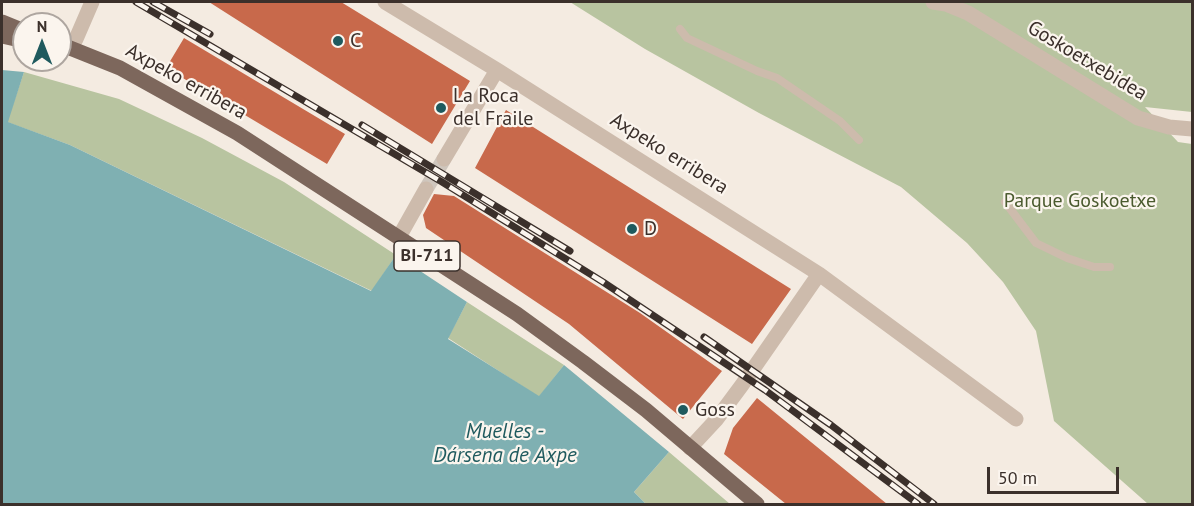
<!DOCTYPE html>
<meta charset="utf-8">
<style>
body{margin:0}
#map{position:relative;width:1194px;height:506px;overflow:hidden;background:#f4ebe1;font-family:"PT Sans",sans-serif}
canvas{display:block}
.frame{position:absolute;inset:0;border:3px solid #3b302b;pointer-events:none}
.north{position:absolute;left:12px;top:12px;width:60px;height:60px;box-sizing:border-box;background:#fbf5ee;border:2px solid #aea6a0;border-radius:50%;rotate:0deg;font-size:16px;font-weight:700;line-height:24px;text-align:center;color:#3b302b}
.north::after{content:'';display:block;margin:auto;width:21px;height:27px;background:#1f5a5e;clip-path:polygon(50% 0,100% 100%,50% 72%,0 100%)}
.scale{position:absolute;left:987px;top:467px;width:132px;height:27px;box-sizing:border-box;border:3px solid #3b302b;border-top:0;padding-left:8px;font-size:18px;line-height:21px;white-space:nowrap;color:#3b302b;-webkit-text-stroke:4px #fbf5ee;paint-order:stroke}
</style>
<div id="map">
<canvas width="1194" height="506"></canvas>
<div class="frame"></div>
<div class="north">N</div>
<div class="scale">50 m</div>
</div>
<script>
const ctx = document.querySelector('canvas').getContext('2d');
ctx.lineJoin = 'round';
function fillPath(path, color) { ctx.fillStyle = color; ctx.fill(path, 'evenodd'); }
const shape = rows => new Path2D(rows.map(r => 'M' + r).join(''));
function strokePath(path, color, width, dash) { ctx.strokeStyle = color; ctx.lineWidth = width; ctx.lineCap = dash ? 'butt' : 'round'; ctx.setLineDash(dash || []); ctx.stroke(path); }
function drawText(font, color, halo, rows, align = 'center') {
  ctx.font = font + ' "PT Sans",sans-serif'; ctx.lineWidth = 4.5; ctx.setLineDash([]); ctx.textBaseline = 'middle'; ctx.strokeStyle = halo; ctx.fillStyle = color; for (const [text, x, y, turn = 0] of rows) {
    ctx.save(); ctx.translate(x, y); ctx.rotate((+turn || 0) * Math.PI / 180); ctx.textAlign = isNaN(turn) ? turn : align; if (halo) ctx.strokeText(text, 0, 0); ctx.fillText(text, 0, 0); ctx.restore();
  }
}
fillPath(shape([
 [570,2,1192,2,1192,112,1145,107,1178,142,1192,144,1192,504,1148,504,1054,421,1036,331,1003,282,967,243,901,187,759,113,645,49],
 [24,72,119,99,202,138,284,182,396,255,372,291,70,145,7,122],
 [467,302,564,365,539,397,448,338],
 [669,452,730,504,646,504,634,492]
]), '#b8c4a0');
fillPath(shape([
 [2,70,24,72,8,122,70,145,371,291,396,255,467,302,448,339,539,396,564,365,669,452,634,492,646,504,2,504]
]), '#7fb0b2');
fillPath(shape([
 [209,2,341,2,470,81,432,144],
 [184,38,345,134,327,164,166,68],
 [506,110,791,289,752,344,475,168],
 [434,194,454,196,640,313,722,371,683,419,569,324,426,228,423,215],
 [757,398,887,504,786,504,724,454,733,428]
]), '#c8694b');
strokePath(shape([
 [426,189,444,159]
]), '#cfc6bd', 15, [15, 8]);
strokePath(shape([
 [680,29,687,38,757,71,777,78,840,121,859,140],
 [1005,202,1036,243,1067,258,1094,267,1110,267]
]), '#cdbbac', 8);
strokePath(shape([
 [385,2,497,70,819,274,742,385,716,420,690,448],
 [933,2,946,4,968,13,1138,118,1169,127,1192,129],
 [71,47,76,39,92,2],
 [444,159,497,70],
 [399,237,426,189],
 [819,274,1016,419]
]), '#cdbbac', 15);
strokePath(shape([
 [2,22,24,31],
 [2,36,24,41],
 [60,44,120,68,237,133,517,314,583,362,646,410,757,504]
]), '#7d675c', 15);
const rail = shape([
 [136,2,442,182,603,282,765,390,918,504],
 [153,2,210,34],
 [362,125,570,251],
 [704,337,831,425,934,504]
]);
strokePath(rail, '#3b302b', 7);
strokePath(rail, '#fbf5ee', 4.5, [14]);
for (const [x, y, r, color] of [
 [338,41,6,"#1f5a5e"],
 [441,108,6,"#1f5a5e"],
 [632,229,6,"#1f5a5e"],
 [683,410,6,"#1f5a5e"]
]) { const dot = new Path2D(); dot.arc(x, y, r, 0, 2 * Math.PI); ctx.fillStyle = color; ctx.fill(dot); strokePath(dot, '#fbf5ee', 2); }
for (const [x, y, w] of [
 [427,256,66]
]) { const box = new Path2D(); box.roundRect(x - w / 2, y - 15, w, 30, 4.5); ctx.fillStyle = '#fbf5ee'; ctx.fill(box); strokePath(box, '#3b302b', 1.5); }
drawText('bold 18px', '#3b302b', null, [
 ["BI-711",427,256]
]);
drawText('20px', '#3b302b', '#fbf5ee', [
 ["C",350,41],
 ["La Roca",453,96],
 ["del Fraile",453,119],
 ["D",644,229],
 ["Goss",695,410]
], 'left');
drawText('20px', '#3b302b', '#fbf5ee', [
 ["Goskoetxebidea",1087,61,31],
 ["Axpeko erribera",186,82,29],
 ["Axpeko erribera",669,154,32]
]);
drawText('20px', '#4a5a2e', '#fbf5ee', [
 ["Parque Goskoetxe",1080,201]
]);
drawText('italic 21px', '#1f5a5e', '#fbf5ee', [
 ["Muelles -",505,432],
 ["Dársena de Axpe",505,456]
]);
</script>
